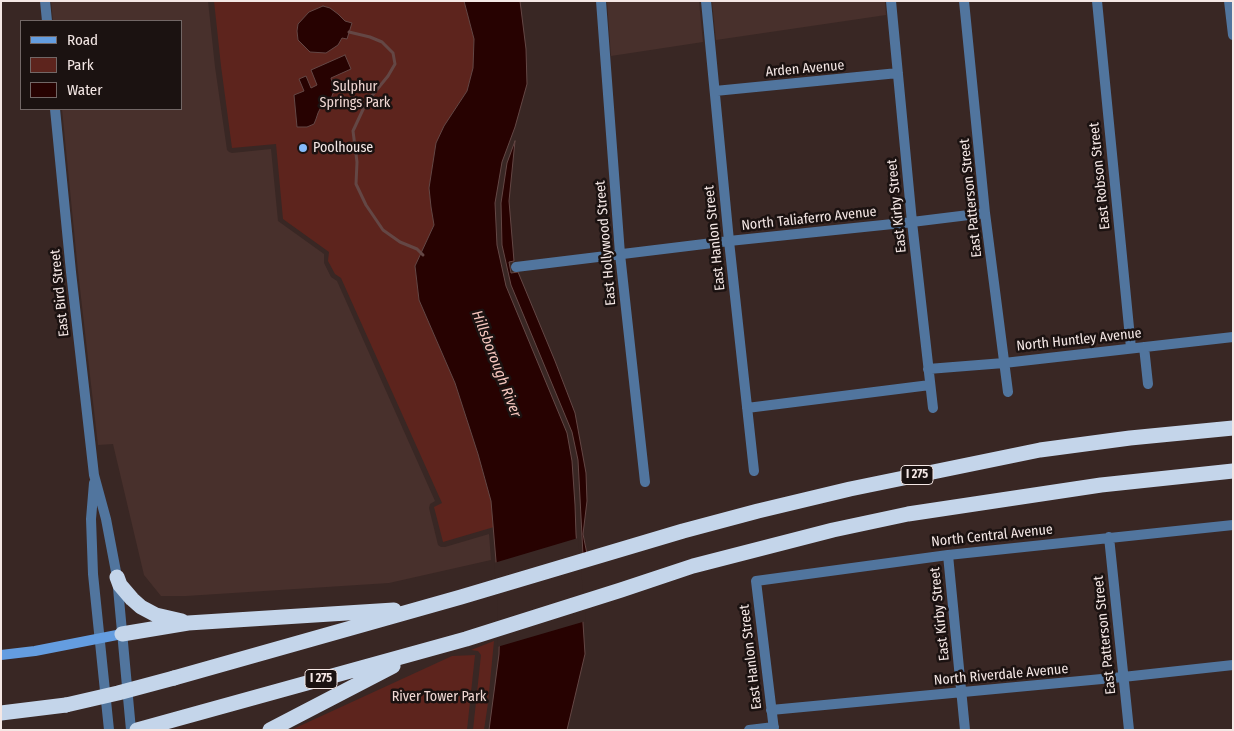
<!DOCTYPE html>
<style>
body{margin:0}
#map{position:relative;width:1234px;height:731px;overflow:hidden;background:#392724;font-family:"Fira Sans Condensed",sans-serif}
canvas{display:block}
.frame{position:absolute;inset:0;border:2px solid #f4e7e5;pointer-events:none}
.legend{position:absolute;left:20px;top:20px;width:162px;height:90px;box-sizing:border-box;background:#1b1211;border:1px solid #726766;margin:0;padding:6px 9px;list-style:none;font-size:15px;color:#f4e7e5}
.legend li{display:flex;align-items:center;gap:10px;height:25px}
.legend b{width:25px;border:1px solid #726766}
</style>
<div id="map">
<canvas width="1234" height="731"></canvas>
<div class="frame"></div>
<ul class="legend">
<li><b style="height:6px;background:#649de0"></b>Road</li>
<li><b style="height:14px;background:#5d241d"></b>Park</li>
<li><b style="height:14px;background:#270201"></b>Water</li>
</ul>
</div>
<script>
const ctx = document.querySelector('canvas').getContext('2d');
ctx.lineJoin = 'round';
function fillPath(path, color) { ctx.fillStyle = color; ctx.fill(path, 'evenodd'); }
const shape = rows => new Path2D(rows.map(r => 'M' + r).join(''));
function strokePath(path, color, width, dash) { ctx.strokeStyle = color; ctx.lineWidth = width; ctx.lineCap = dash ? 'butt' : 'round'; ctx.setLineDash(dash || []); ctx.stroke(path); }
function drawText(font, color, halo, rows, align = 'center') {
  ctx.font = font + ' "Fira Sans Condensed",sans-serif'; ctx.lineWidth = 5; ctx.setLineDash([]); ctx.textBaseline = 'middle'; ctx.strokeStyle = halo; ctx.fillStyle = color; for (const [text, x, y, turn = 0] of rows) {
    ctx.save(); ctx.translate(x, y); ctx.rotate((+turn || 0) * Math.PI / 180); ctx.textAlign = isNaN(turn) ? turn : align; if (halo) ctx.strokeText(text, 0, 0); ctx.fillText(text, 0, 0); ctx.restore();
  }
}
fillPath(shape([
 [51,1,208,1,215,67,227,150,229,152,232,153,271,149,278,221,324,254,324,263,331,277,337,281,435,501,430,504,429,508,438,545,441,547,445,547,489,534,491,560,389,583,186,596,161,596,144,575,113,444,98,445,78,271,62,109,181,109,181,21,53,21],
 [607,1,699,1,703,42,611,56],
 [712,1,885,1,886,15,716,40]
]), '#48302c');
fillPath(shape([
 [214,1,464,1,474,39,473,68,467,91,444,126,432,170,429,188,431,207,434,225,415,266,419,300,455,383,478,454,491,501,494,527,443,542,434,507,442,503,341,278,335,274,328,261,329,252,283,219,276,144,232,148,221,66],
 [494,641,488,703,484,730,473,730,481,655,478,651,471,650],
 [475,655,467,730,291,730,452,656]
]), '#5d241d');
const water = shape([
 [464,1,520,1,526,49,527,84,515,127,502,162,495,203,497,245,506,286,567,433,572,461,575,505,576,534,583,623,585,654,567,730,489,730,499,654,500,609,491,501,478,454,455,383,419,300,415,266,434,225,431,207,429,188,436,143,444,126,467,91,473,68,474,39,464,1],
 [323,6,330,8,338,14,345,21,352,23,347,39,342,38,338,45,326,53,310,52,298,40,297,31,298,24,309,12,323,6],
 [345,55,351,69,331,78,334,91,330,101,321,107,318,113,316,119,314,124,307,127,297,127,294,95,304,91,299,79,306,76,311,88,317,85,311,70,345,55],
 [515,141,509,201,514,261,509,262,511,273,518,272,555,361,575,413,586,473,587,501,583,534,587,554,583,555,578,460,572,432,511,285,502,245,501,203,507,163,515,141]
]);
fillPath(water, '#270201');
strokePath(water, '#644745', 1);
fillPath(shape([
 [578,538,586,621,497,647,498,609,494,563]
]), '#392724');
strokePath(shape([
 [349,32,370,37,382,42,393,53,395,64,388,76,366,103,353,131,357,162,356,184,366,205,383,230,400,242,417,249,423,255]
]), '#644745', 3);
strokePath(shape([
 [601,1,620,254,645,482],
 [706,1,729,241,754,471],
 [891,1,912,222,933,408],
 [964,1,985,213,1008,392],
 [1097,1,1131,348],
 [715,91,898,73],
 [516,267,729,241,912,222,985,213],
 [1144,347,1148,384],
 [928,369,1004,363,1233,337],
 [747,408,930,385],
 [1109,537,1129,730],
 [948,555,965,730],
 [771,710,1123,677,1233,665],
 [749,730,774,727],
 [774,730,756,581,948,555,1233,525]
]), '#51759e', 10);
strokePath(shape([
 [45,1,47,21],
 [1229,1,1233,35],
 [55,109,71,272,94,475,106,519,117,577,131,730],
 [94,483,91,519,93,574,109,730]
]), '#51759e', 10);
strokePath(shape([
 [1,655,35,651,122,634]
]), '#649de0', 10);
strokePath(shape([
 [117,577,120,585,132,599,141,607,156,615,182,621],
 [122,634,188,623,394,610],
 [174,678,461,597,683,531,758,511,850,489,1040,450,1130,438,1233,428],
 [1,713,66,705],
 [137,730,466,639,621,590,693,566,833,530,908,514,1101,485,1233,471],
 [270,730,393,666]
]), '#c4d5ea', 15);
strokePath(shape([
 [66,705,118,693,174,678]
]), '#c4d5ea', 15);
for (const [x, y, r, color] of [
 [303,148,5,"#85bbfb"]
]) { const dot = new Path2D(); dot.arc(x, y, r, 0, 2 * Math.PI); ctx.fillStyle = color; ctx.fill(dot); strokePath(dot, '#1b1211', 2); }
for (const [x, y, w] of [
 [917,475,32],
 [321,679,32]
]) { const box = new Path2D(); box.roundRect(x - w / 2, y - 9.5, w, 19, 4); ctx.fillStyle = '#1b1211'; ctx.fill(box); strokePath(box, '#f4e7e5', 1); }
drawText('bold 12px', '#f4e7e5', null, [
 ["I 275",917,475],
 ["I 275",321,679]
]);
drawText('14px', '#f4e7e5', '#1b1211', [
 ["Arden Avenue",805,69,-5],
 ["East Robson Street",1100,176,-96],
 ["East Patterson Street",971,198,-96],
 ["East Kirby Street",897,206,-96],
 ["North Taliaferro Avenue",809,219,-6],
 ["East Hanlon Street",715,238,-96],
 ["East Hollywood Street",606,243,-95],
 ["East Bird Street",60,293,-96],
 ["North Huntley Avenue",1079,340,-6],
 ["North Central Avenue",992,536,-6],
 ["East Kirby Street",940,614,-96],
 ["East Patterson Street",1105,635,-96],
 ["East Hanlon Street",751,657,-97],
 ["North Riverdale Avenue",1001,675,-5]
]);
drawText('14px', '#f1d8d4', '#1b1211', [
 ["Sulphur",355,87],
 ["Springs Park",355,103],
 ["River Tower Park",439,697]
]);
drawText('14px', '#f4e7e5', '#1b1211', [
 ["Poolhouse",313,148]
], 'left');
drawText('italic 15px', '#f7c7bf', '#1b1211', [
 ["Hillsborough River",496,364,69]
]);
</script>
